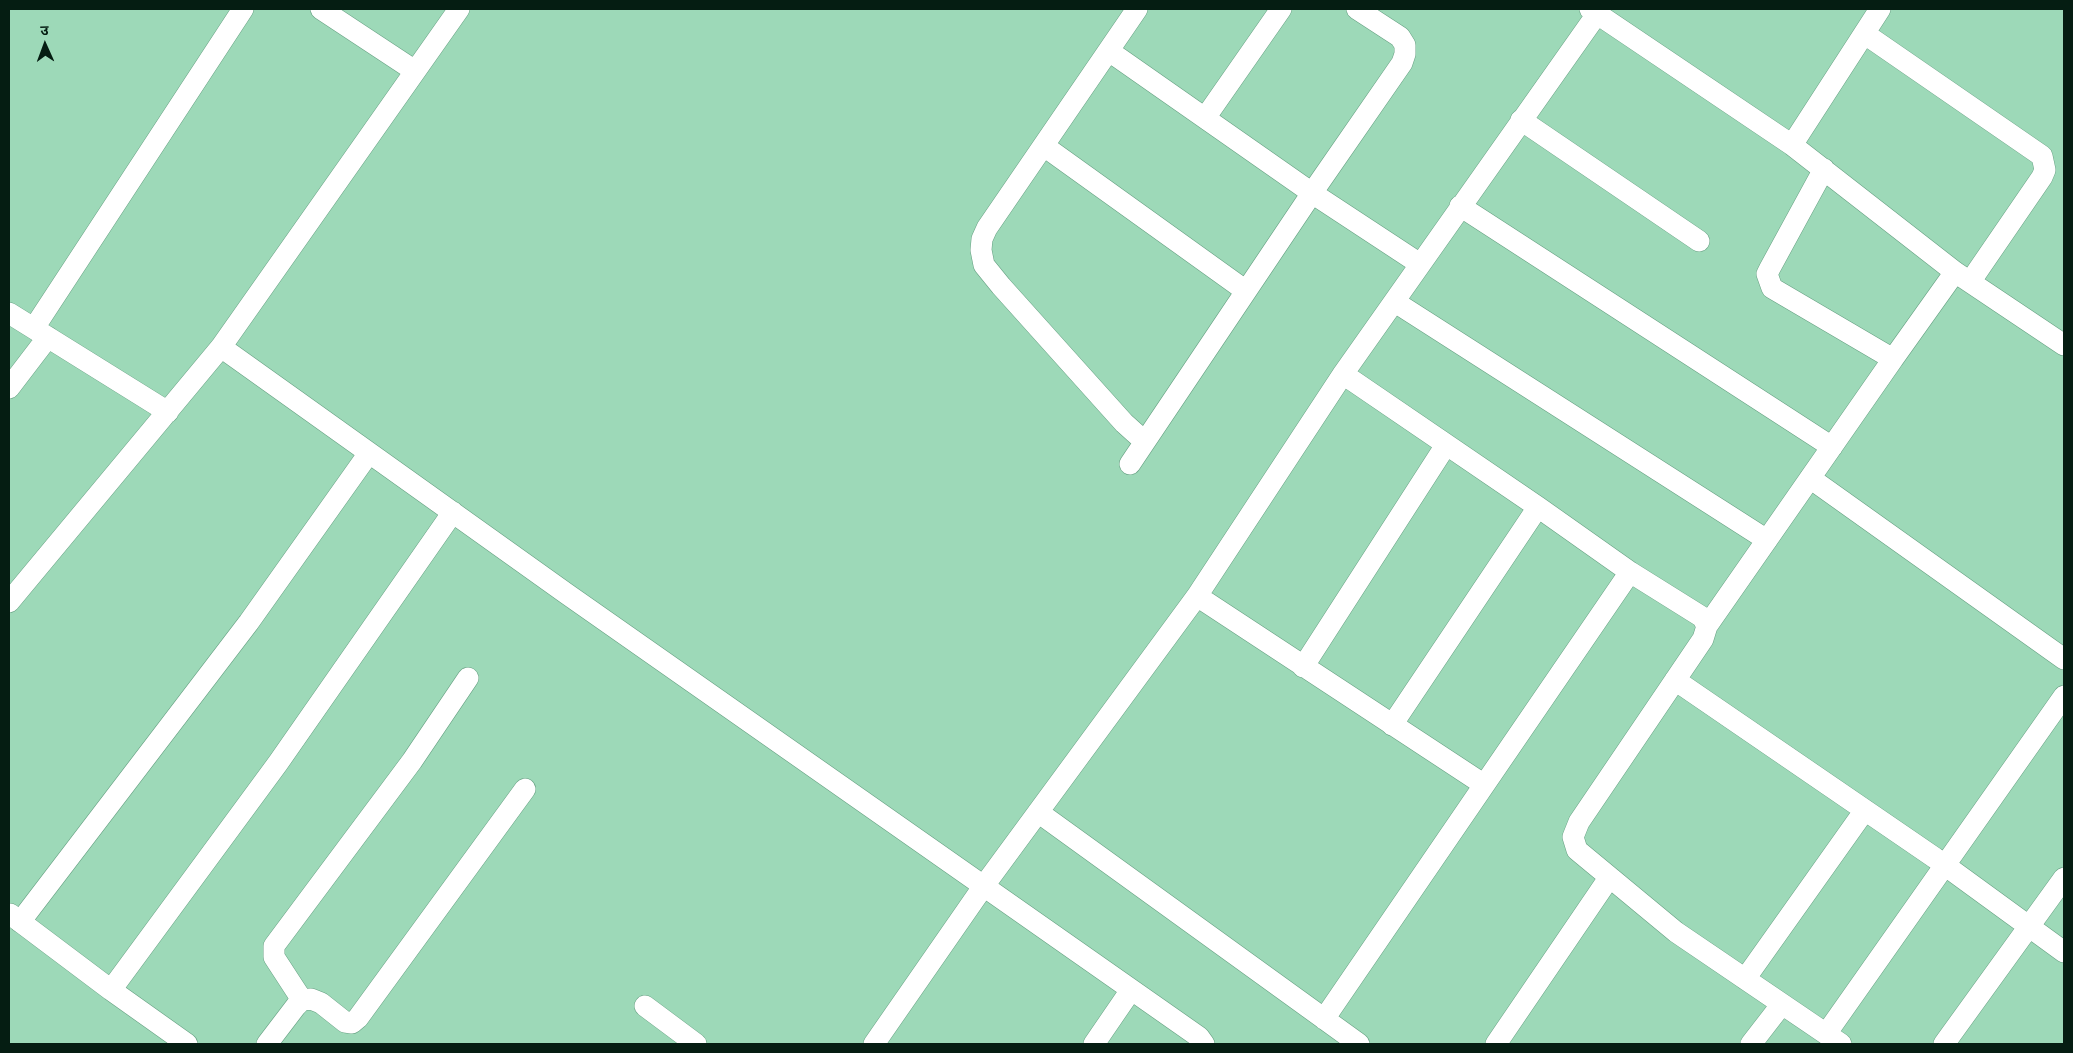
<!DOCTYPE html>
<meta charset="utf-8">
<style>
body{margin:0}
#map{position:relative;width:2073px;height:1053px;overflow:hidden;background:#9dd9b8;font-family:"Libre Baskerville","Noto Sans Devanagari",serif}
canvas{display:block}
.frame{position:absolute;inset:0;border:10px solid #051d12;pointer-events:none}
.north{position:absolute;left:20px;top:20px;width:50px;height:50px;-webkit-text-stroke:4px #9dd9b8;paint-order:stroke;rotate:358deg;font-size:14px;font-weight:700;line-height:20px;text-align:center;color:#051d12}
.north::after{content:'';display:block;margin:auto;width:18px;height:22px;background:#051d12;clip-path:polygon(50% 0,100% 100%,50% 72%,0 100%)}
</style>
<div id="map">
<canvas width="2073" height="1053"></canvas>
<div class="frame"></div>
<div class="north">उ</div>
</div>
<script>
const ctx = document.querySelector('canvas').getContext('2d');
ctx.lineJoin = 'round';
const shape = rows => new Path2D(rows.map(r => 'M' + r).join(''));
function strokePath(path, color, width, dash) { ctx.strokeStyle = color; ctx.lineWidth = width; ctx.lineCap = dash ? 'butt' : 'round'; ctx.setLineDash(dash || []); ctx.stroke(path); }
const minor = shape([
 [321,9,415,71],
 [1137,9,987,228,982,239,981,250,984,265,1001,286,1124,423,1144,441],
 [1590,9,1792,145,1955,272,2064,345],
 [1865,34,2042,156,2045,170,2042,177,1970,282],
 [1109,51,1312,193,1420,264],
 [1205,118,1281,9],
 [1521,120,1699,241],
 [1792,145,1880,9],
 [1044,146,1246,291],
 [1824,169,1770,268,1767,274,1772,288,1893,359,1955,272],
 [1460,206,1832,447],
 [1395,302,1767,540],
 [9,313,168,412],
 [34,328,243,9],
 [221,347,567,594,1199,1037,1204,1044],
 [9,388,48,337],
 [1130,464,1312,193,1402,63,1405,54,1405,45,1400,37,1357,9],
 [1810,478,2064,659],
 [1630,572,1702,617,1707,626,1703,639,1579,822,1573,837,1577,850,1676,932,1841,1044],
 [1197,596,1483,784],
 [9,602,221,347,459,9],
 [1707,626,1893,359],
 [1303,667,1446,445],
 [1675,680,1935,858,2064,952],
 [1392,725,1538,507],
 [1038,812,1359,1044],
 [10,914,111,990,187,1044],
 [20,922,249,622,369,453],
 [1745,979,1865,810],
 [111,990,278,763,453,512],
 [302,1000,274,957,274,946,412,761,468,678],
 [645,1006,696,1044],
 [1324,1019,1630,572,1538,507,1343,374],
 [1826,1034,2064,696],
 [267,1044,296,1006,302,1000,311,999,321,1003,345,1022,352,1023,358,1018,525,789],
 [874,1044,983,887,1197,596,1343,374,1597,14],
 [1094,1044,1131,990],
 [1496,1044,1609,878],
 [1751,1044,1782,1004],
 [1944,1044,2064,878]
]);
strokePath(minor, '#66a082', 22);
strokePath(minor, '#fff', 21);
</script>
